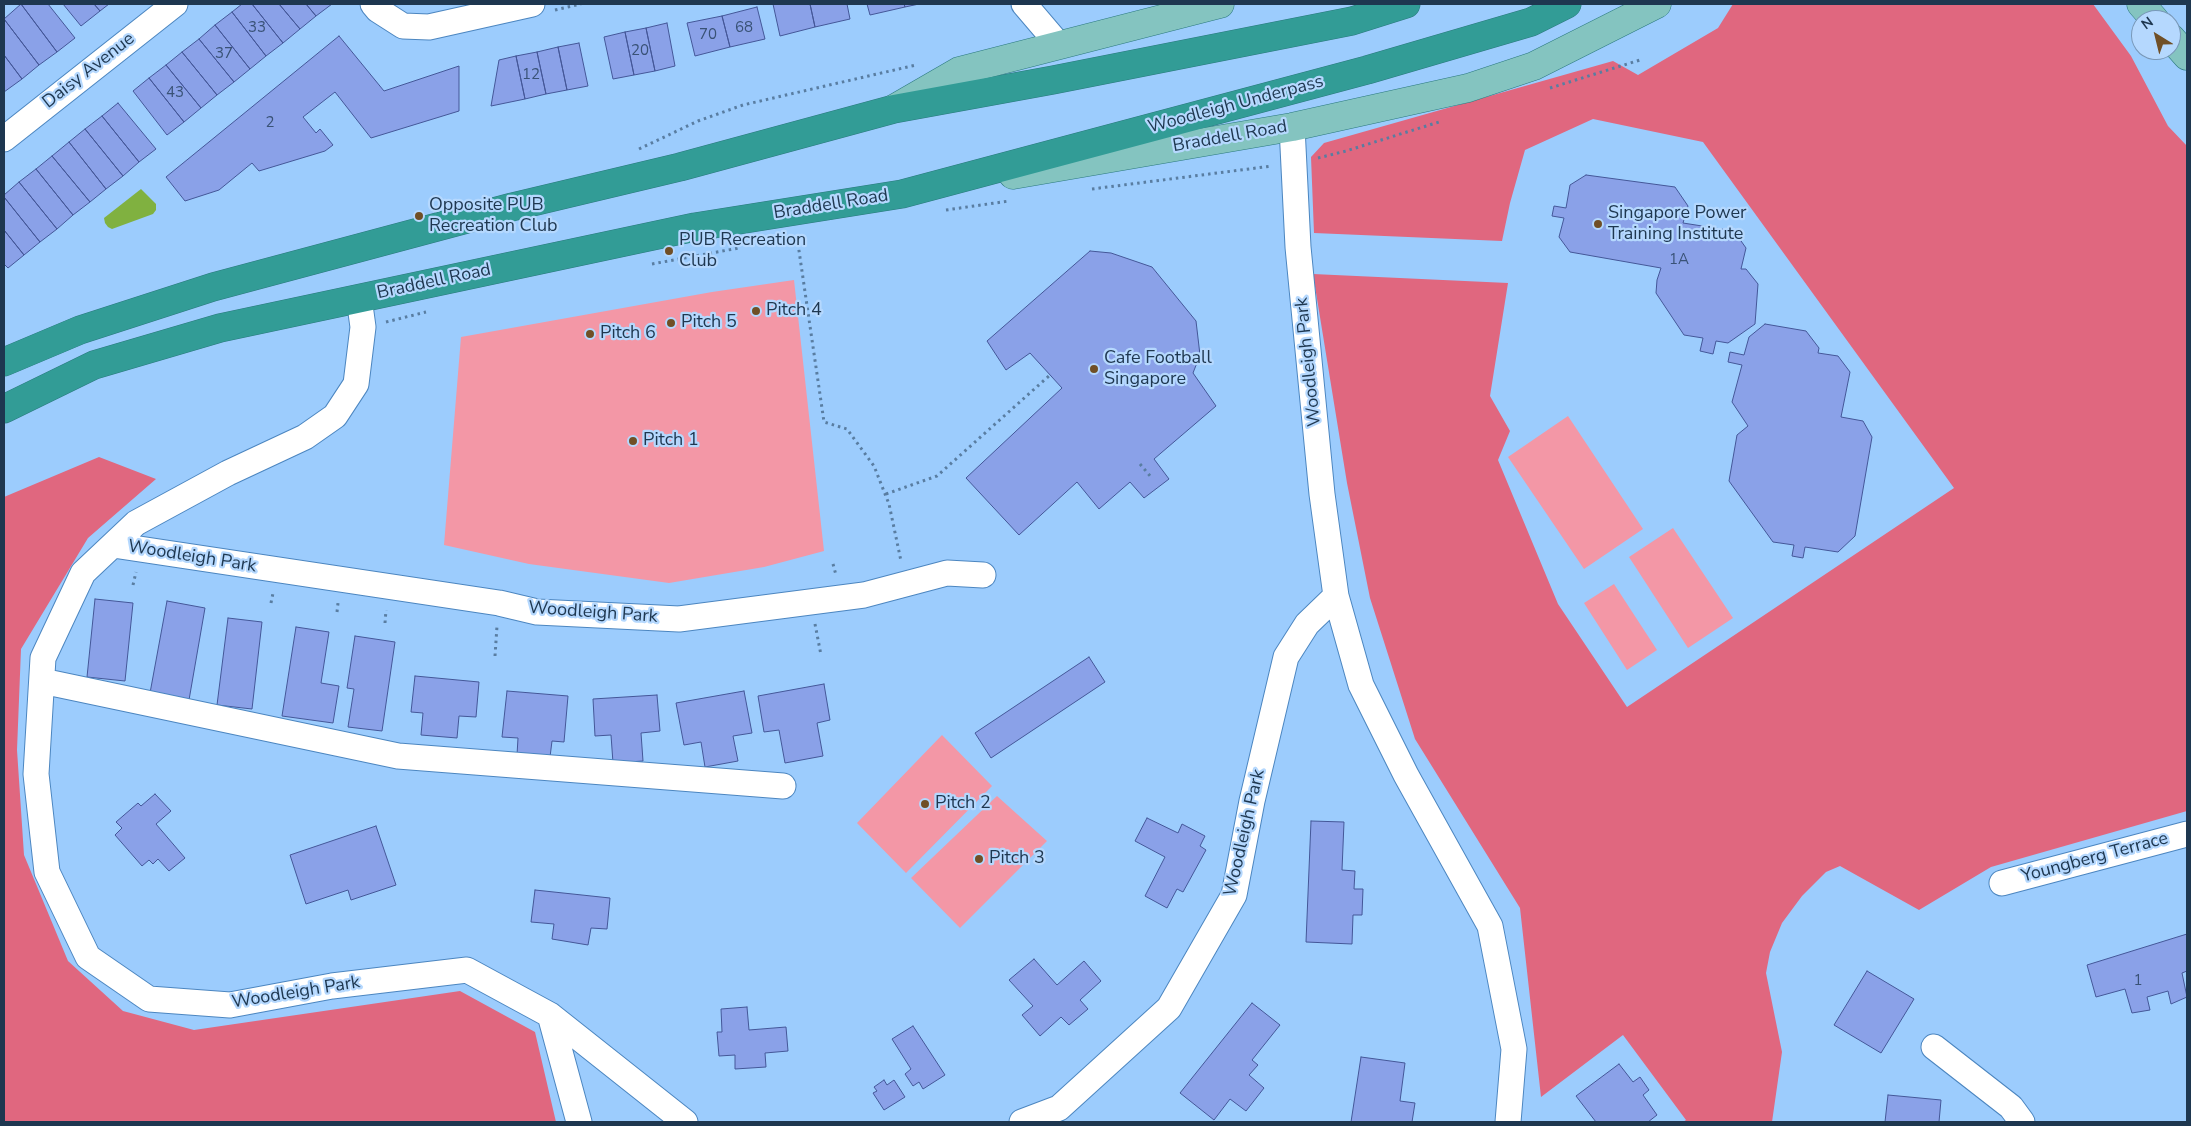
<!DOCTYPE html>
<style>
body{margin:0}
#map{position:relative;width:2191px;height:1126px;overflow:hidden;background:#9cccfd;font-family:"Nunito Sans",sans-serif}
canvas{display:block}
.frame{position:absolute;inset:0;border:5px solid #1e3750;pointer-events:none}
.north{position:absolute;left:2131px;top:10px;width:50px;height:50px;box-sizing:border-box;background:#b5d8fe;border:1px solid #7998b8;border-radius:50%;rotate:324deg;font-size:14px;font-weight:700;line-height:20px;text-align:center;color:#1e3750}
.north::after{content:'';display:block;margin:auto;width:18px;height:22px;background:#704f26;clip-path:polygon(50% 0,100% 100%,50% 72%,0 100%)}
</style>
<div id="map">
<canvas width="2191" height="1126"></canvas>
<div class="frame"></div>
<div class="north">N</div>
</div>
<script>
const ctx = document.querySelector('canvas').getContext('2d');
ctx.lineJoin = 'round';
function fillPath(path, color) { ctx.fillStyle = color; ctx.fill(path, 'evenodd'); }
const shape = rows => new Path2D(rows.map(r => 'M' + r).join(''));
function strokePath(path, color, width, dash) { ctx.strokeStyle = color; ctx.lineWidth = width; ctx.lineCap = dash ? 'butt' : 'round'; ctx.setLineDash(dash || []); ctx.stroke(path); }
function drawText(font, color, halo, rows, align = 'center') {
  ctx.font = font + ' "Nunito Sans",sans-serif'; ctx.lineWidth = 4.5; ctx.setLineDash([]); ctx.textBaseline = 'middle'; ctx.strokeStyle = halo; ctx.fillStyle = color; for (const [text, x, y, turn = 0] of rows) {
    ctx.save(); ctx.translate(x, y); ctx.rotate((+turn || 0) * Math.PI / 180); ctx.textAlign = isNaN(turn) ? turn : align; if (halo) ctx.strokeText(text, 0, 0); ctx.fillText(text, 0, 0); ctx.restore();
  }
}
fillPath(shape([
 [794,280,824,551,764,567,669,583,529,564,444,545,461,337,712,292],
 [1568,416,1643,529,1584,569,1508,457],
 [1673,528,1733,618,1688,648,1629,557],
 [1614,584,1657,650,1627,670,1584,603],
 [942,735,992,786,906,873,857,823],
 [997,796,1047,841,960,928,911,878]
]), '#f397a6');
fillPath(shape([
 [1733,4,2093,4,2131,56,2168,126,2187,146,2187,811,1991,867,1919,910,1840,866,1826,872,1802,896,1782,923,1770,952,1766,973,1782,1052,1772,1122,1683,1122,1686,1120,1623,1035,1541,1097,1520,908,1415,739,1370,598,1347,483,1313,274,1508,283,1490,396,1510,431,1498,460,1558,604,1627,707,1954,488,1703,142,1593,119,1525,150,1510,203,1502,241,1314,233,1311,157,1324,143,1613,61,1638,75,1718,28],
 [99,457,156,479,88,538,21,649,17,750,24,855,68,961,123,1011,194,1030,460,991,535,1032,556,1122,4,1122,4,497]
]), '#e0677f');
fillPath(shape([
 [141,189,156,204,156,210,153,214,112,229,108,227,105,223,104,218]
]), '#80b140');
const building = shape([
 [21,4,57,52,39,65,4,19,21,4],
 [21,4,48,4,75,38,57,52,21,4],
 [63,4,94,4,100,11,81,26,63,4],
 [94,4,109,4,100,11,94,4],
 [242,4,252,4,283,43,266,56,232,12,242,4],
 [252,4,279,4,300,29,283,43,252,4],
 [279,4,306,4,316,16,300,29,279,4],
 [306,4,332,4,316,16,306,4],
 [773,4,810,4,815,27,780,36,773,4],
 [810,4,847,4,850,19,815,27,810,4],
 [867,4,904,4,905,7,870,15,867,4],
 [904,4,919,4,905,7,904,4],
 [757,7,765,39,730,47,722,16,757,7],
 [232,12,266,56,250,69,215,25,232,12],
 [722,16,730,47,695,56,687,23,722,16],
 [4,19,39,65,22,79,4,55,4,19],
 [667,23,675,66,655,71,646,28,667,23],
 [215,25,250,69,234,82,199,39,215,25],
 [646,28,655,71,634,75,625,32,646,28],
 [625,32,634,75,613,79,604,37,625,32],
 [339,36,384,91,459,66,459,111,371,138,335,92,303,117,316,133,320,129,333,145,325,151,259,171,252,163,219,190,185,201,166,177,339,36],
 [199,39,234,82,217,95,182,52,199,39],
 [579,43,588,86,567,90,558,47,579,43],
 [558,47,567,90,546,94,537,52,558,47],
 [182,52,217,95,201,108,166,65,182,52],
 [537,52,546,94,525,99,516,56,537,52],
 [4,55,22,79,4,92,4,55],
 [516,56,525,99,491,106,499,60,516,56],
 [166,65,201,108,184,122,149,78,166,65],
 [149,78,184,122,167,135,133,91,149,78],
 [118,103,156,149,139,162,102,116,118,103],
 [102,116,139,162,123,176,85,129,102,116],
 [85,129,123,176,106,189,69,142,85,129],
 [69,142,106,189,90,202,52,156,69,142],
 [52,156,90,202,73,215,36,169,52,156],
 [36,169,73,215,57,229,19,182,36,169],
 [1586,175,1675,187,1688,206,1683,223,1734,231,1746,248,1741,269,1746,269,1758,284,1755,324,1728,343,1716,341,1713,354,1700,351,1703,338,1684,335,1656,293,1657,280,1661,268,1570,252,1559,237,1564,218,1552,216,1554,206,1566,208,1570,185,1586,175],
 [19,182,57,229,40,242,4,197,4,195,19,182],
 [4,197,40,242,24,255,4,230,4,197],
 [4,230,24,255,8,268,4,264,4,230],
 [1090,251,1111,253,1152,267,1196,321,1200,355,1193,373,1216,406,1154,459,1169,479,1144,498,1130,482,1099,509,1077,482,1019,535,966,478,1062,388,1030,353,1006,370,987,341,1090,251],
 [1765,324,1806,331,1819,348,1818,353,1838,356,1850,372,1841,417,1863,421,1872,437,1855,536,1838,552,1805,547,1803,558,1792,556,1794,545,1773,542,1729,481,1737,435,1748,426,1732,402,1742,365,1728,362,1730,352,1744,355,1749,337,1765,324],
 [95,599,133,603,125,681,87,677,95,599],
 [167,601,205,608,189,700,150,693,167,601],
 [228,618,262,622,252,709,217,705,228,618],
 [296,627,329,632,321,683,339,686,333,723,282,716,296,627],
 [355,636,395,642,382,731,348,727,354,689,347,688,355,636],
 [1089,657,1105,682,991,758,975,733,1089,657],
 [415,676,479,682,476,717,459,716,457,738,421,735,423,713,411,712,415,676],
 [824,684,830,720,817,723,823,756,785,763,779,730,764,732,758,696,824,684],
 [507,691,568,696,564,742,552,741,550,757,517,755,518,738,502,737,507,691],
 [744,691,752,733,733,736,738,761,705,767,701,742,684,745,676,703,744,691],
 [657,695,660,731,641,733,643,761,613,763,611,735,595,736,593,699,657,695],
 [155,794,171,811,156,824,185,858,169,871,158,859,153,864,149,860,142,866,115,835,122,828,116,822,138,803,141,806,155,794],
 [1147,818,1178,833,1182,824,1205,836,1200,846,1206,850,1183,892,1177,889,1167,908,1145,896,1165,857,1135,841,1147,818],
 [1311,821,1344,822,1342,870,1355,871,1354,889,1363,889,1362,915,1353,915,1352,944,1306,942,1311,821],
 [376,826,396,885,351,900,348,890,306,904,290,855,376,826],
 [535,890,610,898,607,929,591,928,588,945,552,939,554,924,531,922,535,890],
 [2187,934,2187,971,2182,973,2187,997,2171,1004,2168,991,2147,997,2150,1010,2132,1013,2125,989,2096,997,2087,965,2187,934],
 [1034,959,1057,985,1084,961,1101,981,1080,1000,1088,1009,1069,1025,1061,1017,1040,1036,1022,1015,1033,1006,1009,980,1034,959],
 [1867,971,1914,999,1881,1053,1834,1025,1867,971],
 [1252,1003,1280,1025,1252,1060,1258,1065,1249,1075,1264,1088,1246,1111,1230,1099,1214,1120,1180,1093,1252,1003],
 [747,1007,749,1030,786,1027,788,1051,765,1053,766,1067,735,1069,735,1055,719,1056,717,1032,722,1032,721,1009,747,1007],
 [913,1026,945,1075,923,1089,919,1082,913,1086,905,1074,911,1069,892,1039,913,1026],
 [1361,1057,1405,1063,1400,1101,1415,1103,1412,1122,1351,1122,1361,1057],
 [1619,1064,1633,1082,1640,1077,1649,1090,1643,1095,1657,1115,1648,1122,1596,1122,1576,1096,1619,1064],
 [884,1080,887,1085,894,1080,905,1097,884,1110,873,1093,877,1091,874,1087,884,1080],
 [1888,1095,1941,1100,1939,1122,1885,1122,1888,1095]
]);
fillPath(building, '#8aa1e8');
strokePath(building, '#445798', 1);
const minor = shape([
 [373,4,378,10,403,26,429,27,532,4],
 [1024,4,1059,45],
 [1292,127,1298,247,1322,494,1336,596,1361,685,1406,775,1490,926,1514,1049,1508,1122],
 [4,139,175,4],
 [359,298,363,327,356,384,335,416,305,437,228,473,136,523,83,573,43,658,36,774,47,872,88,957,149,999,230,1005,332,986,467,970,550,1015,685,1122],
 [113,545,499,603,537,612,679,619,864,595,947,573,983,575],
 [42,681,398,756,783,786],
 [2002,883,2187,834],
 [550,1015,579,1122],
 [1934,1047,2011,1107,2022,1122],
 [1022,1122,1059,1108,1169,1008,1234,895,1252,801,1286,657,1307,624,1336,596]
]);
const major = shape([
 [2141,4,2155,20],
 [2171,38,2187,56],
 [895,108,959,71,1220,4],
 [1013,175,1292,127,1468,88,1534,66,1657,4]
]);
const highway = shape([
 [4,362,80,330,213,287,512,207,680,167,894,109,1053,80,1352,21,1406,4],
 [4,409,94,365,220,328,695,227,902,194,1367,70,1531,22,1567,4]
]);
strokePath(minor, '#4c86c0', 27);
strokePath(major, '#2b797e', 29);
strokePath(highway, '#2b797e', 29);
strokePath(shape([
 [555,10,581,4],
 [1550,88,1640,60],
 [639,149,698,121,743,105,916,65],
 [1318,158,1346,151,1439,122],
 [1092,189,1272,166],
 [946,210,1009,201],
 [797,237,824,422,847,429,874,466,889,504,901,561],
 [652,264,739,248],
 [386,322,426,312],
 [1140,464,1151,477],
 [886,494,937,476,1050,375],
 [833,564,836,575],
 [133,585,136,572],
 [271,603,273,593],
 [337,612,338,603],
 [385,623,386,610],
 [815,624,821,655],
 [495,656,497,626]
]), '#597da1', 3, [2.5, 4]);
strokePath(minor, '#fff', 25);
strokePath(major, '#84c4c0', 28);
strokePath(highway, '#329c96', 28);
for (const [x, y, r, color] of [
 [419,216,5,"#704f26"],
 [1598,224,5,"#704f26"],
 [669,251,5,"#704f26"],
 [756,311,5,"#704f26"],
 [671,323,5,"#704f26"],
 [590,334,5,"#704f26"],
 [1094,369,5,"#704f26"],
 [633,441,5,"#704f26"],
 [925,804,5,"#704f26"],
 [979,859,5,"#704f26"]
]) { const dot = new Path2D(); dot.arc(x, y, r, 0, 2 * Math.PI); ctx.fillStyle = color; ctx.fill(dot); strokePath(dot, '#b5d8fe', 2); }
drawText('15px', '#395276', null, [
 ["33",257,28],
 ["68",744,28],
 ["70",708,35],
 ["20",640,51],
 ["37",224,54],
 ["12",531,75],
 ["43",175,93],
 ["2",270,123],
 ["1A",1679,260],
 ["1",2138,981]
]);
drawText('18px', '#1e3750', '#b5d8fe', [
 ["Daisy Avenue",89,71,-38],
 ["Woodleigh Underpass",1236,105,-15],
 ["Braddell Road",1230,137,-10],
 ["Braddell Road",831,205,-9],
 ["Braddell Road",434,282,-12],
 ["Woodleigh Park",1309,362,-96],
 ["Woodleigh Park",192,557,9],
 ["Woodleigh Park",593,613,4],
 ["Woodleigh Park",1245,833,-77],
 ["Youngberg Terrace",2095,858,-15],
 ["Woodleigh Park",296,993,-9]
]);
drawText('18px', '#1e3750', '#b5d8fe', [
 ["Opposite PUB",429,206],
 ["Recreation Club",429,227],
 ["Singapore Power",1608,214],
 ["Training Institute",1608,235],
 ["PUB Recreation",679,241],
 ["Club",679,262],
 ["Pitch 4",766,311],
 ["Pitch 5",681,323],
 ["Pitch 6",600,334],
 ["Cafe Football",1104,359],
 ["Singapore",1104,380],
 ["Pitch 1",643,441],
 ["Pitch 2",935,804],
 ["Pitch 3",989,859]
], 'left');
</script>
